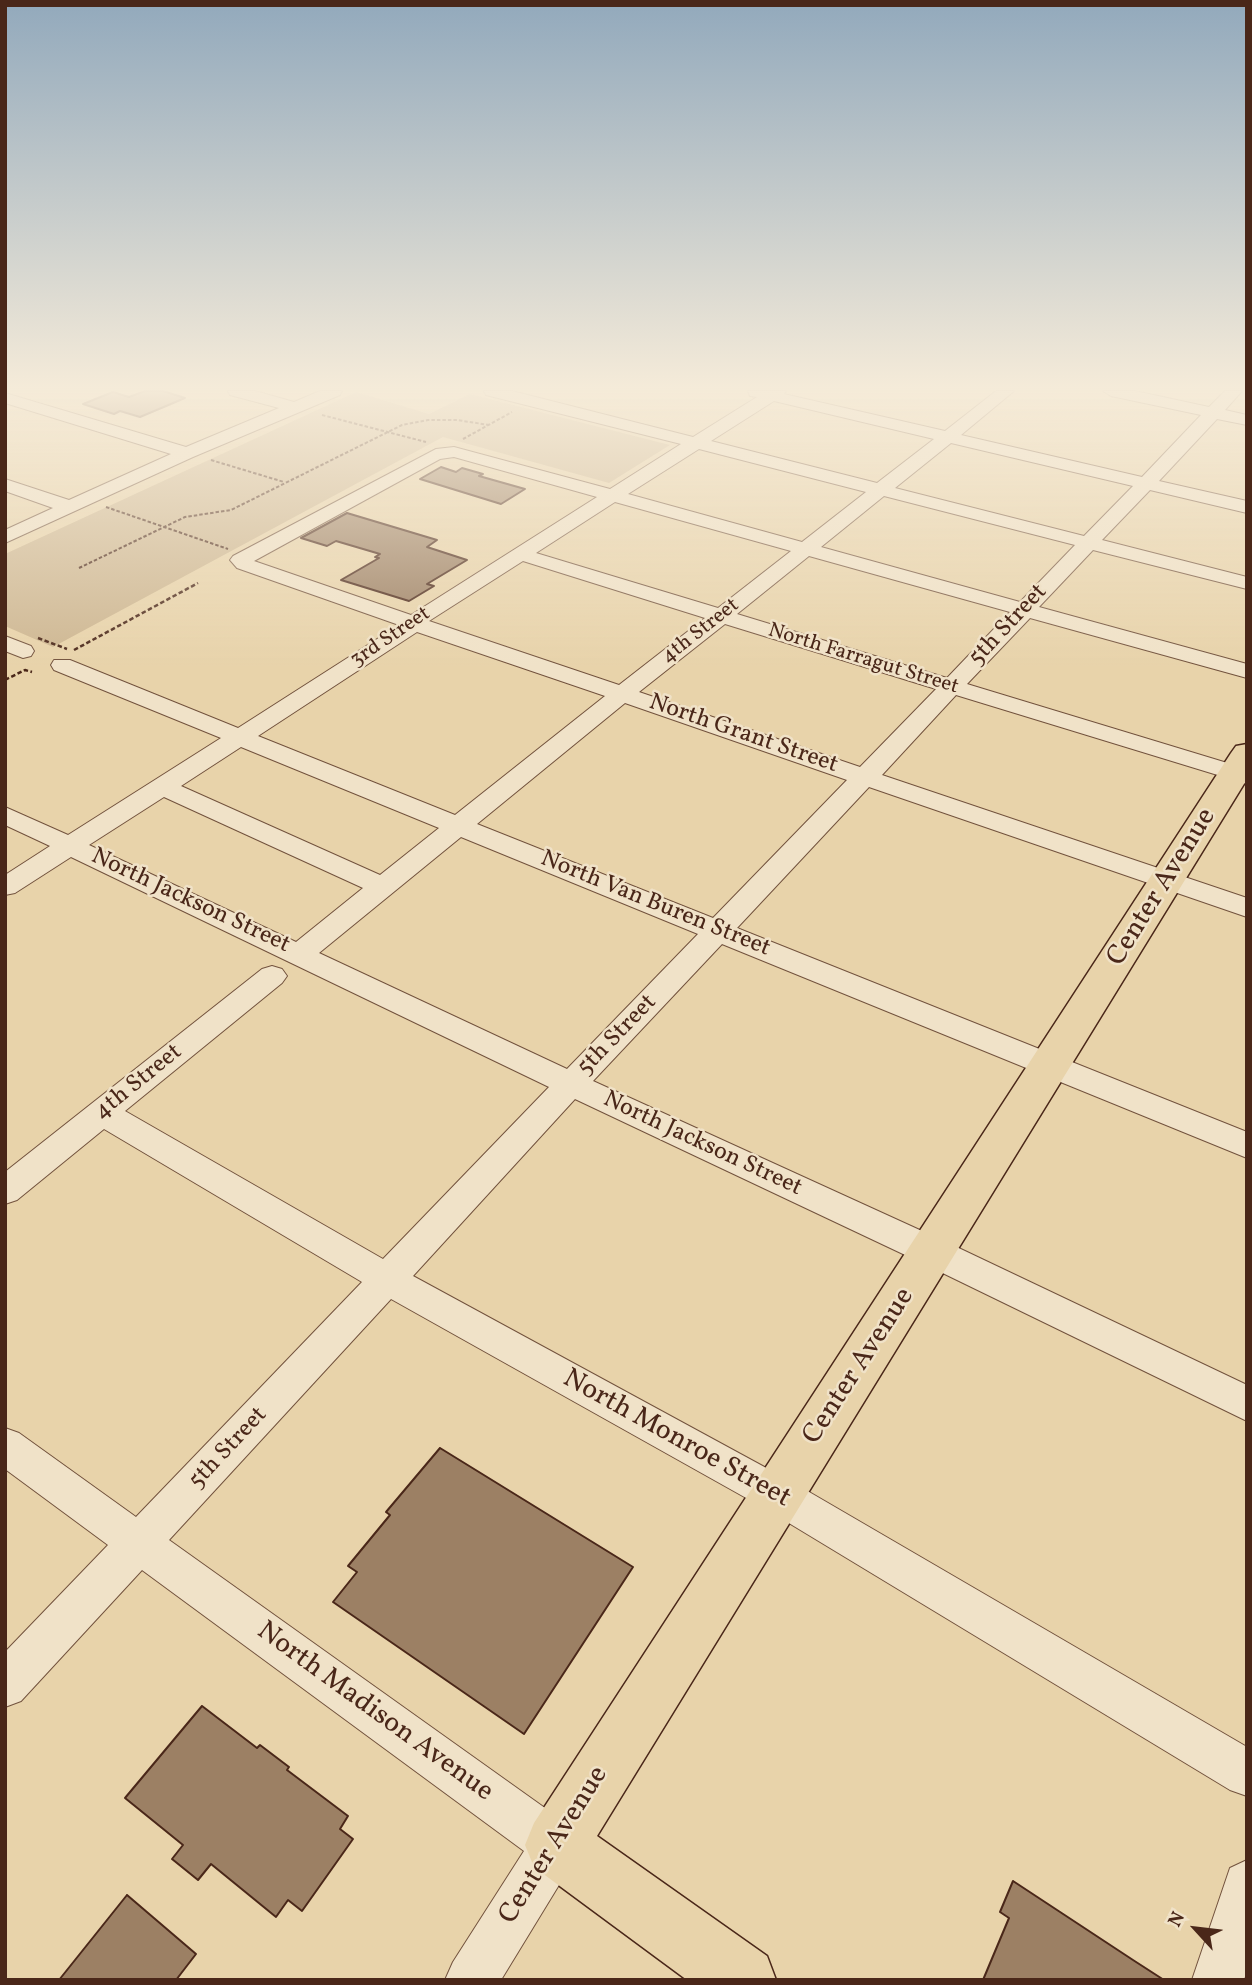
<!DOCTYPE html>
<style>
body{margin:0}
#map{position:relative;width:1252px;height:1985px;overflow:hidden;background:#e8d3aa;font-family:Vollkorn,serif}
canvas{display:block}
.frame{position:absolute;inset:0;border:7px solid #4a2719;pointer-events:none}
.north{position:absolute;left:1161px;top:1894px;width:70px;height:70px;-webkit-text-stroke:5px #f0e2c8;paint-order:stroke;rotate:297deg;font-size:19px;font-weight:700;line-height:28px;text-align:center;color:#4a2719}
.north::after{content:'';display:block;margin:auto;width:24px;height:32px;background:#4a2719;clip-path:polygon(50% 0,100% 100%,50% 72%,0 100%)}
</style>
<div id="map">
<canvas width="1252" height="1985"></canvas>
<div class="frame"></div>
<div class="north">N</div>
</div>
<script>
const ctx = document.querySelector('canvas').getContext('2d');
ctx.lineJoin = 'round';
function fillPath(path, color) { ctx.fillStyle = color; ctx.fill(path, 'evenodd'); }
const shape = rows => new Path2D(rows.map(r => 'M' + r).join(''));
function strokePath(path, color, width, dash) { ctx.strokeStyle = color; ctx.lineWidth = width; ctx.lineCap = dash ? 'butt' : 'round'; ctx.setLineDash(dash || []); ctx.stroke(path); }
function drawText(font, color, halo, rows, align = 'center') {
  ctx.font = font + ' Vollkorn,serif'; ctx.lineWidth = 5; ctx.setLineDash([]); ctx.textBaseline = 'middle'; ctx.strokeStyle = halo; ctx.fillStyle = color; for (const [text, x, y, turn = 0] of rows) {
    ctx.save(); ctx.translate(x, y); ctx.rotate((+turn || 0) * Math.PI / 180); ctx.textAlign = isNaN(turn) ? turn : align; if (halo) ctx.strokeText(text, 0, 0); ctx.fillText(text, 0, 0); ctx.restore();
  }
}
fillPath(shape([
 [356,392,429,414,470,394,670,445,609,483,443,437,53,647,5,626,5,554]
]), '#cdb691');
const building = shape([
 [145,391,163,391,185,398,140,417,120,411,114,414,83,404,113,392,129,397,145,391],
 [441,467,456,472,462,468,483,474,479,476,525,489,501,504,420,479,441,467],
 [347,513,437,540,427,547,467,560,427,584,434,586,409,601,341,580,379,558,375,557,380,554,336,541,327,546,301,538,347,513],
 [440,1448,633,1567,524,1734,333,1602,357,1572,348,1566,390,1515,386,1512,440,1448],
 [202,1706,257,1748,260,1745,289,1767,287,1770,348,1816,340,1829,353,1839,302,1911,288,1900,276,1917,211,1864,198,1880,172,1859,183,1845,125,1798,202,1706],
 [1013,1881,1133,1960,1164,1980,983,1980,1009,1918,1000,1912,1013,1881],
 [127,1895,196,1954,176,1980,59,1980,127,1895]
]);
fillPath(building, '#9c8064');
strokePath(building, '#4a2719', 2);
const minor = shape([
 [228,391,255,391,294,402,320,391,342,391,340,395,193,457,5,543,5,530,53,508,5,491,5,479,69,500,171,454,5,403,5,393,186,447,279,408,230,395,228,391],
 [484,391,512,391,693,437,757,397,750,396,748,391,786,391,784,394,945,431,996,391,1014,391,961,435,1142,477,1201,415,1111,396,1103,391,1135,391,1209,407,1225,391,1242,391,1225,410,1247,415,1247,425,1217,419,1159,481,1247,501,1247,513,1150,490,1102,540,1247,577,1247,589,1093,550,1039,607,1247,664,1247,678,1030,618,967,684,1247,769,1247,784,956,695,882,775,1247,898,1247,917,869,787,737,928,1247,1132,1247,1158,722,944,593,1081,946,1242,1247,1385,1247,1421,920,1262,575,1099,413,1276,792,1482,1247,1747,1247,1796,1230,1790,764,1508,391,1299,169,1540,573,1828,580,1845,573,1862,501,1980,445,1980,453,1962,524,1851,142,1570,21,1701,5,1707,5,1652,108,1545,5,1469,5,1428,19,1433,136,1517,362,1282,104,1129,17,1200,5,1204,5,1172,262,969,272,966,282,969,287,976,282,983,125,1111,383,1259,549,1087,71,857,15,893,5,895,5,875,50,846,5,825,5,807,68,835,221,738,54,670,51,665,54,660,70,660,238,728,399,625,237,568,230,560,233,556,436,449,454,447,610,489,681,444,486,395,484,391],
 [774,401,934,439,877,483,711,441,774,401],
 [951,443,1133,486,1084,536,895,488,951,443],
 [699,449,866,492,802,542,628,494,699,449],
 [454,457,597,497,411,615,254,561,440,459,454,457],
 [884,496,1075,545,1020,602,821,547,884,496],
 [615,502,791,551,718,608,536,553,615,502],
 [809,556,1010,612,947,678,737,614,809,556],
 [523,561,705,618,619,685,429,621,523,561],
 [725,624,936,689,860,767,639,692,725,624],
 [417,632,420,633,605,696,455,815,258,736,417,632],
 [625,703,847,780,713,918,477,824,625,703],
 [241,747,439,828,380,875,181,786,241,747],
 [164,797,363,888,296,942,89,845,164,797],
 [461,837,698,934,567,1069,319,953,461,837],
 [5,636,31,646,34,651,31,656,23,658,5,651,5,636],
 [1247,1860,1247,1970,1244,1980,1192,1980,1230,1868,1247,1860]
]);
const highway = shape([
 [1247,744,1247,779,597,1836,767,1956,776,1980,687,1980,534,1867,525,1845,534,1823,1231,753,1236,746,1247,744]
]);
strokePath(minor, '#72523d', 2);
strokePath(highway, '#4a2719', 3);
strokePath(shape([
 [322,415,426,442],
 [463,439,512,412],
 [211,460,284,482],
 [106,507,228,549],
 [79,568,185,517,231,510,402,425,428,420,457,420,489,425]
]), '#4a2719', 2, [3.5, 2]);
strokePath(shape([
 [38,638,67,649],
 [74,650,198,583],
 [5,680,25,670,32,672]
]), '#4a2719', 2.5, [4.5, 2.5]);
fillPath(minor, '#f0e2c8');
fillPath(highway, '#e8d3aa');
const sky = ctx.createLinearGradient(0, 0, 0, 669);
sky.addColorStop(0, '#92a9bc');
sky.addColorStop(0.58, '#f5ebd9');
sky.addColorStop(1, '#f5ebd900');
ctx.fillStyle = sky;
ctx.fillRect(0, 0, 1252, 669);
drawText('21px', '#4a2719', '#f0e2c8', [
 ["4th Street",701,632,-38],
 ["3rd Street",391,638,-34],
 ["North Farragut Street",863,660,17]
]);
drawText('24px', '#4a2719', '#f0e2c8', [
 ["5th Street",1009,626,-47],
 ["North Grant Street",743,735,19],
 ["North Jackson Street",190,902,25],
 ["North Van Buren Street",655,905,22],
 ["5th Street",618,1036,-46],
 ["4th Street",139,1083,-39],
 ["North Jackson Street",702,1145,25],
 ["5th Street",229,1449,-47]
]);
drawText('28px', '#4a2719', '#f0e2c8', [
 ["Center Avenue",1163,888,-58],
 ["Center Avenue",860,1367,-57],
 ["North Monroe Street",676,1440,29],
 ["North Madison Avenue",374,1713,36],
 ["Center Avenue",555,1846,-58]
]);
</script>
